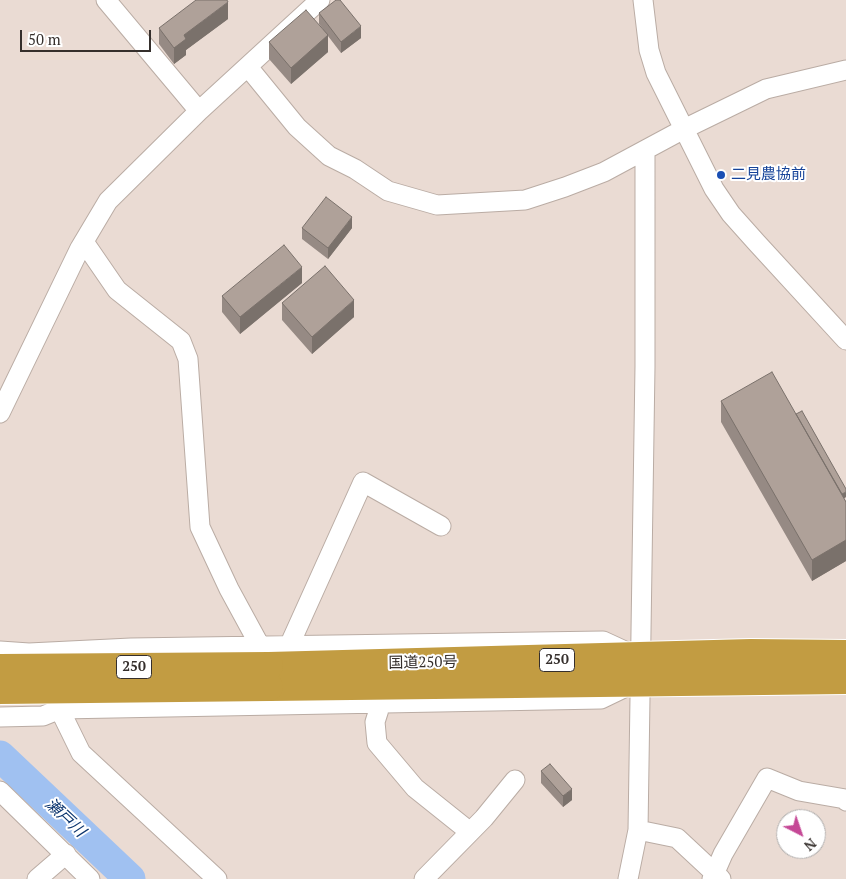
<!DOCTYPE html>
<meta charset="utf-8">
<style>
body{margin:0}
#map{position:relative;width:846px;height:879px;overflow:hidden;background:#eadbd3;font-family:"PT Serif",serif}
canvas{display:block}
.north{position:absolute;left:776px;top:809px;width:50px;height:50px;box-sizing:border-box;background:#fff;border:1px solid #aeacab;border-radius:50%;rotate:139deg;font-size:14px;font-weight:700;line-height:20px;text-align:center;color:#352f2c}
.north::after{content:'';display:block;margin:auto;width:18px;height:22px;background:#c54896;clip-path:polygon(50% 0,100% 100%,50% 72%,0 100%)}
.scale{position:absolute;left:20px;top:30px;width:131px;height:22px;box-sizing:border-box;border:2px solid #352f2c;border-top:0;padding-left:6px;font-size:15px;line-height:18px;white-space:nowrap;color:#352f2c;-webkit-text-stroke:4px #fff;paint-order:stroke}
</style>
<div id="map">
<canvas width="846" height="879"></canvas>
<div class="north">N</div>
<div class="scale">50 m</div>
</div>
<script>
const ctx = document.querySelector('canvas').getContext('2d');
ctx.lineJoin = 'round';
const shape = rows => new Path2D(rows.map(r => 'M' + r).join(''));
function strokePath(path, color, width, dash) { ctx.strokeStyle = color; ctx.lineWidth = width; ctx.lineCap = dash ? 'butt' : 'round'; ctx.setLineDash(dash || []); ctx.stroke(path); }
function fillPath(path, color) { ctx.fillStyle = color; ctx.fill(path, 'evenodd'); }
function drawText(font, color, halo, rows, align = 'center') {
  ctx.font = font + ' "PT Serif","Noto Sans JP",serif'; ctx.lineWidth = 4; ctx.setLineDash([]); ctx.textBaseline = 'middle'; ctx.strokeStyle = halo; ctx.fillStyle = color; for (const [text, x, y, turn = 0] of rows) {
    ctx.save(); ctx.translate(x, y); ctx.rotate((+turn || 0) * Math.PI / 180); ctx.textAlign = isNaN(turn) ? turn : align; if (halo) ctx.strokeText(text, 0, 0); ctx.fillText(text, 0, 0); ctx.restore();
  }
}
strokePath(shape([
 [0,756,130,879]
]), '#a0c1f1', 31);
const minor = shape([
 [106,0,199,111],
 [643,0,649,50,656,73,714,189,731,214,756,242,846,340],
 [248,67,297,127,329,156,355,169,388,191,437,205,525,200,565,187,604,172,684,129,766,89,846,70],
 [84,242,117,290,181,341,188,359,200,527,229,589,260,646],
 [0,413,80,248,108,201,199,111,320,0],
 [289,646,363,482,441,526],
 [0,651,29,653,131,648,603,641,629,653],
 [55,700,81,753,217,879],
 [381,703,375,722,377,743,415,788,470,832],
 [0,717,43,716,60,709,601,699,628,686],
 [0,791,90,879],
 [638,830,677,838,721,879],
 [37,879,66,854],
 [424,879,484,818,515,780],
 [628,879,638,830,645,366,645,150],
 [712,879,723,854,767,778,799,791,845,799,846,801]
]);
const highway = shape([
 [269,666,751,653,846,654],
 [269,687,846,680]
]);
strokePath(minor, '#baaca4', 21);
strokePath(highway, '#fff', 30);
strokePath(minor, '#fff', 19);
strokePath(highway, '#c29c42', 28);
const highwayBridge = shape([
 [0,668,269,666],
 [0,690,269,687]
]);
strokePath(highwayBridge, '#fff', 30, []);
strokePath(highwayBridge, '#c29c42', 28);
fillPath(shape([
 [319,13,361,38,341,53,328,36,328,52,291,84,269,59,269,42,323,29,319,24],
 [228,19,186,50,186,55,174,64,159,44,159,28],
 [302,228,352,228,328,259,302,239],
 [302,283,240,334,222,312,222,296],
 [282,303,354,317,312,354,282,320],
 [721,401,796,414,846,497,844,498,846,502,846,561,812,581,721,422],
 [541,771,572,800,563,807,541,783]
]), '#968a84');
fillPath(shape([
 [228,2,228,19,186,50,186,55,174,64,174,48,184,35],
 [361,26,361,38,341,53,341,42],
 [328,35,328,52,291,84,291,68],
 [352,217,352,228,328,259,328,248],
 [302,267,302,283,240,334,240,317],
 [354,300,354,317,312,354,312,337],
 [846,492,846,497,835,504,835,498],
 [846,540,846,561,812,581,812,560],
 [572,789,572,800,563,807,563,796]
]), '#7a716b');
const building = shape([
 [196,0,227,0,228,2,184,35,186,39,174,48,159,28,196,0],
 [336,0,340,0,361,26,341,42,319,13,336,0],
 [306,10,328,35,291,68,269,42,306,10],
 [326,197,352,217,328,248,302,228,326,197],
 [284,245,302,267,240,317,222,296,284,245],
 [325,266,354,300,312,337,282,303,325,266],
 [772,372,846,502,846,540,812,560,721,401,772,372],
 [802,411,846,489,846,492,842,494,796,414,802,411],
 [550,764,572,789,563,796,541,771,550,764]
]);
fillPath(building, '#afa199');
strokePath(building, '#7a716b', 1);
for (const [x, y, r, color] of [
 [721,175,5,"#1a4fb4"]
]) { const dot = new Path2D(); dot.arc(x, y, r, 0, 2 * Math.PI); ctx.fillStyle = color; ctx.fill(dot); strokePath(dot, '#fff', 2); }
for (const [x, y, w] of [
 [557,660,35],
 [134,667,35]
]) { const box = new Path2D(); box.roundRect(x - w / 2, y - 11.5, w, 23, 4); ctx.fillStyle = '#fff'; ctx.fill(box); strokePath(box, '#352f2c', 1); }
drawText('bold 14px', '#352f2c', null, [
 ["250",557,660],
 ["250",134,667]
]);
drawText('15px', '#164399', '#fff', [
 ["二見農協前",731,175]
], 'left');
drawText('15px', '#352f2c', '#fff', [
 ["国道250号",423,663,-1]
]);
drawText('italic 16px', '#0d366f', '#fff', [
 ["瀬戸川",65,818,43]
]);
</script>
